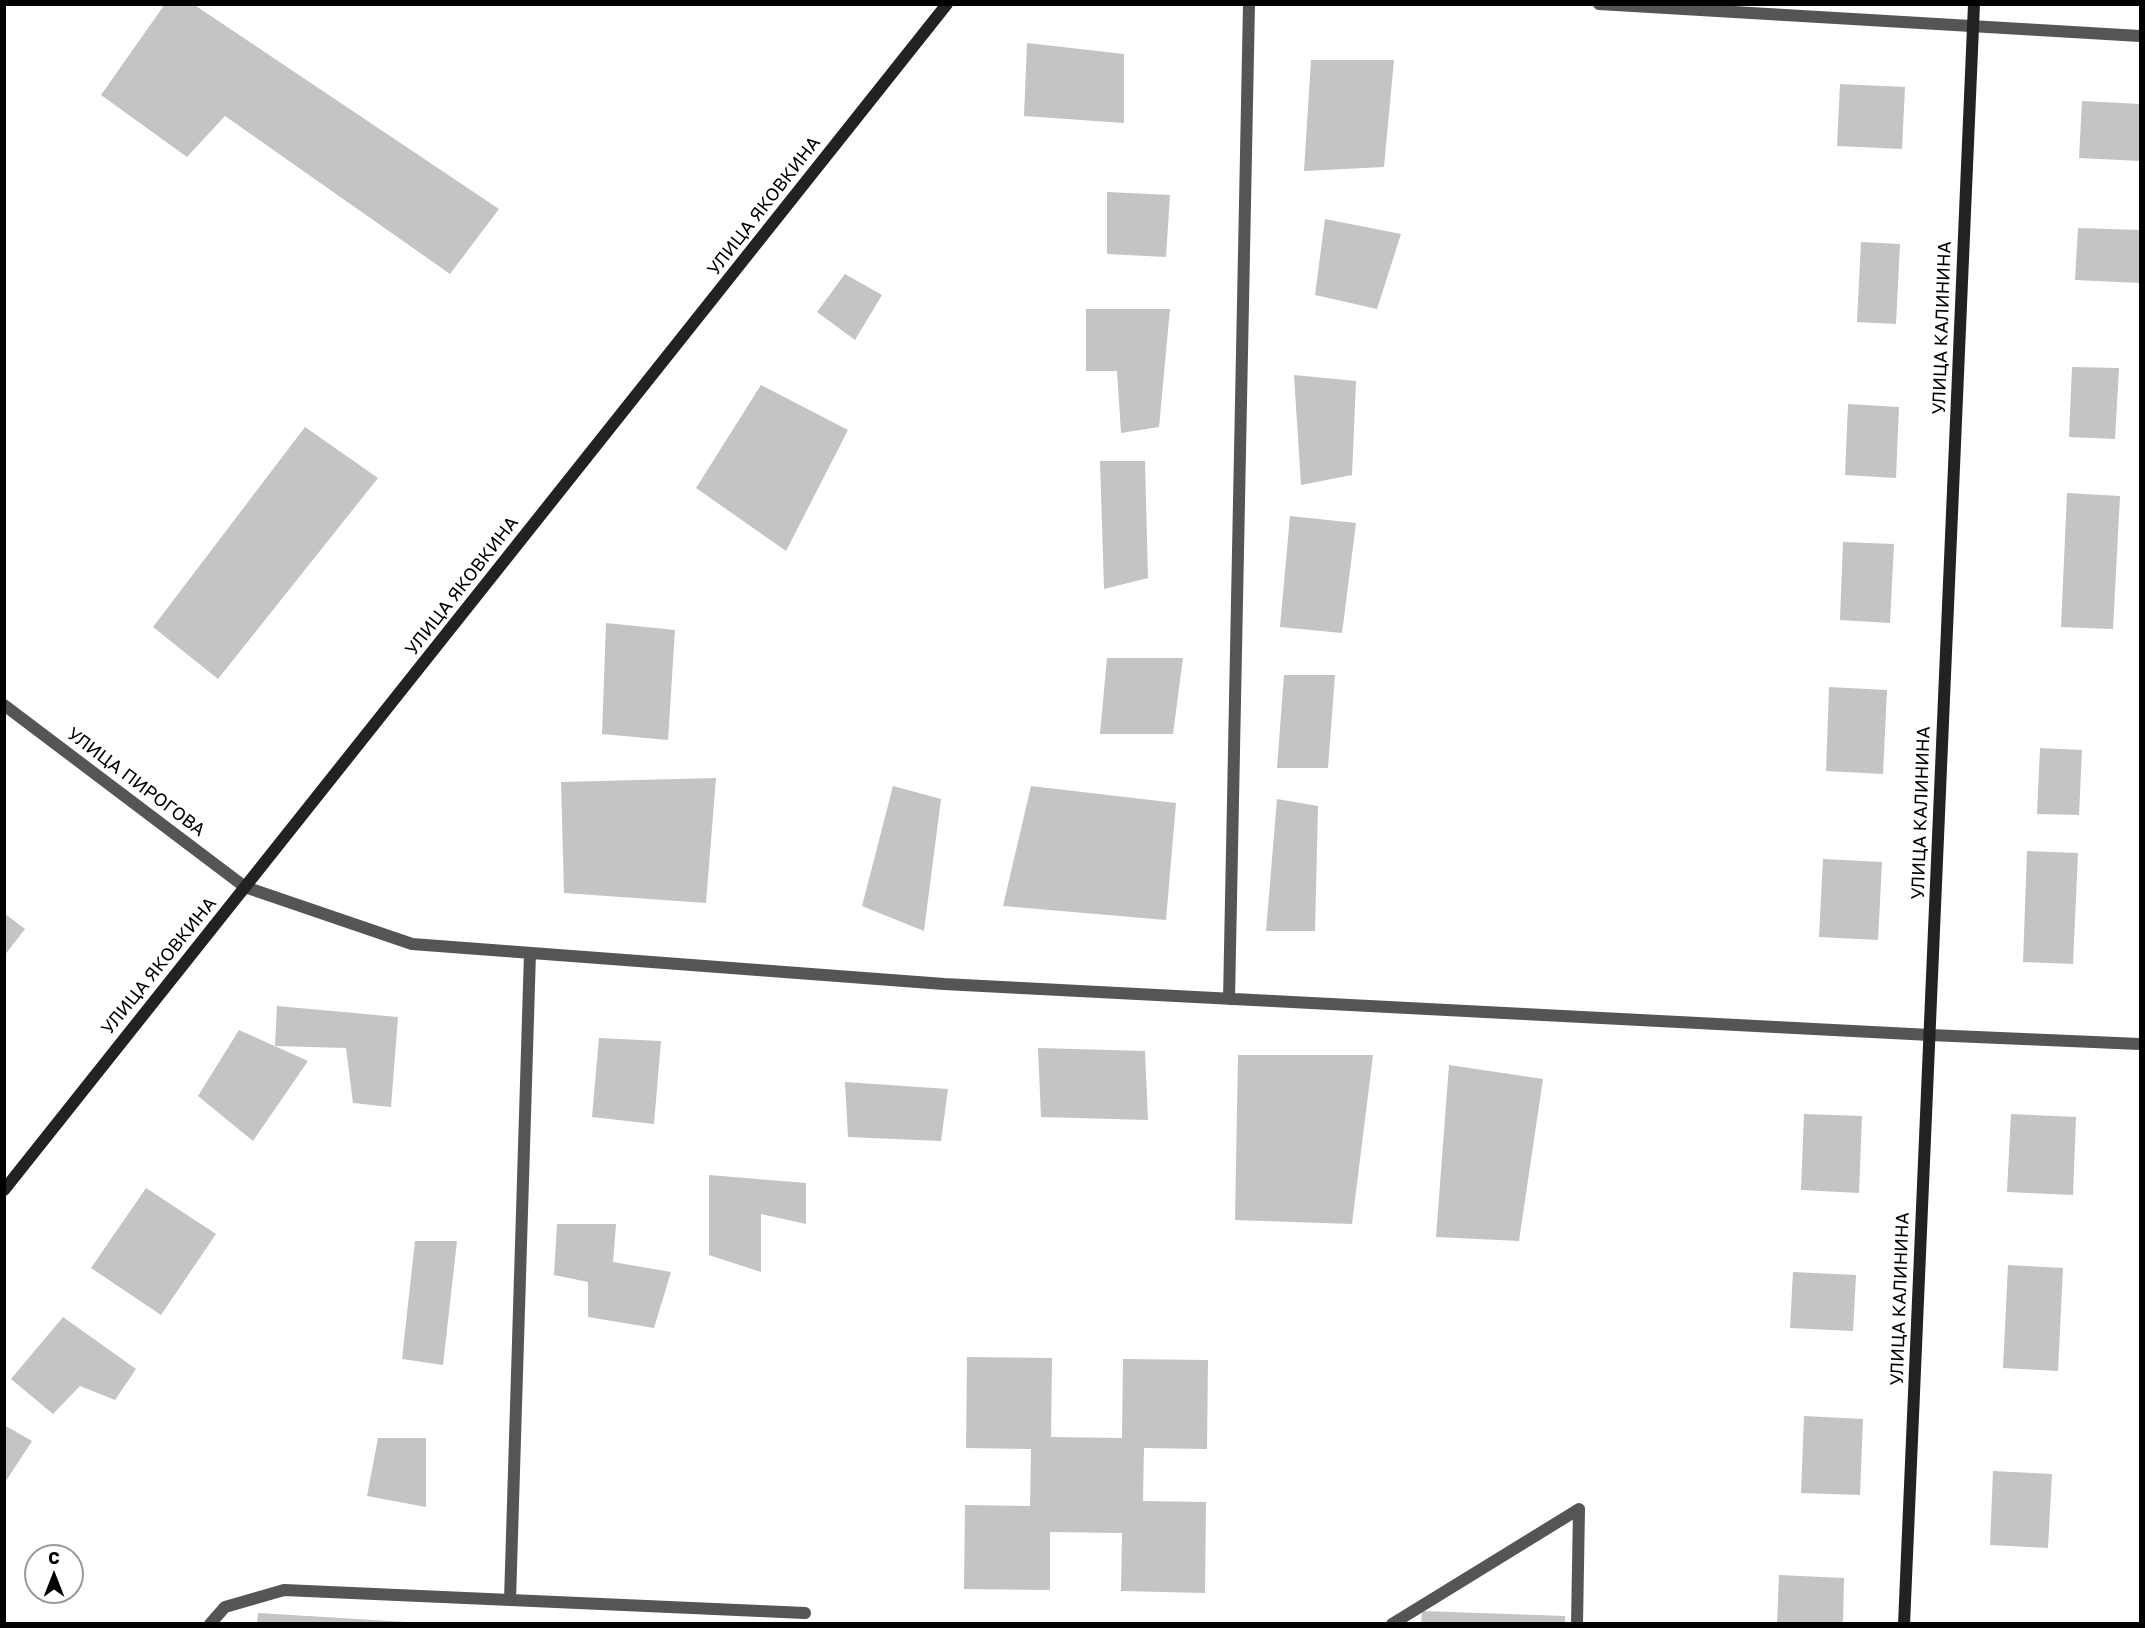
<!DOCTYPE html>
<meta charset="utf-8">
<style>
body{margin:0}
#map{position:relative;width:2145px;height:1628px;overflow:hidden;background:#fff;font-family:"Golos Text",sans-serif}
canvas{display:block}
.frame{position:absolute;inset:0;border:6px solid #000;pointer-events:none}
.north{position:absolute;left:24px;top:1544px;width:60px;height:60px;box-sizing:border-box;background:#fff;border:2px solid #999;border-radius:50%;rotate:0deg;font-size:16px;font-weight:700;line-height:24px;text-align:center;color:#000}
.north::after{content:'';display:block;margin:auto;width:21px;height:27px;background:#000;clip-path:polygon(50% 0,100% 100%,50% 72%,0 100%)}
</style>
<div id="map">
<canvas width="2145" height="1628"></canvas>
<div class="frame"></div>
<div class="north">С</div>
</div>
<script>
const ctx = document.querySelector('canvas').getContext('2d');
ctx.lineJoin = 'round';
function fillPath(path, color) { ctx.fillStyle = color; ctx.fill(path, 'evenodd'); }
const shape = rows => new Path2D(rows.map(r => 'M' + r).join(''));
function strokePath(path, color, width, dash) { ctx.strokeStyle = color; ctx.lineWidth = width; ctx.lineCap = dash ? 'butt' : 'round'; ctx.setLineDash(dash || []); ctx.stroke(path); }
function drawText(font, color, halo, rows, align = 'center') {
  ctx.font = font + ' "Golos Text",sans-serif'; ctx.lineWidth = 5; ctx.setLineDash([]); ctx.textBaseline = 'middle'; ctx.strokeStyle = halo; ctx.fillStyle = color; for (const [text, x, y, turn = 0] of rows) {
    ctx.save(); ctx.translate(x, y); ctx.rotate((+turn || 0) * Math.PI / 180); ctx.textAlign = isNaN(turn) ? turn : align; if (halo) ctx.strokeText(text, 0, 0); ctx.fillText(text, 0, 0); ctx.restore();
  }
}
fillPath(shape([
 [165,4,193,4,499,209,450,274,225,116,187,157,101,95],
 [1027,43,1124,54,1124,123,1024,116],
 [1311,60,1394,60,1384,167,1304,171],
 [1840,84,1905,87,1902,149,1837,146],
 [2082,101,2140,104,2140,161,2079,158],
 [1107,192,1170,195,1166,257,1107,254],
 [1325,219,1401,234,1377,309,1315,295],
 [2078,228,2140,230,2140,283,2075,280],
 [1861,242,1900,244,1896,324,1857,322],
 [845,274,882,295,855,340,817,312],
 [1086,309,1170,309,1159,427,1121,433,1117,371,1086,371],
 [2072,367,2119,368,2115,439,2069,437],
 [1294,375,1356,381,1352,475,1301,485],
 [761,385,848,430,786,551,696,488],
 [1848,404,1899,407,1896,478,1845,475],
 [305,427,378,478,218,679,153,627],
 [1100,461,1145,461,1148,578,1104,589],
 [2067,493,2120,496,2113,629,2061,627],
 [1290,516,1356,523,1342,633,1280,627],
 [1843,542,1894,544,1890,623,1840,620],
 [606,623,675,630,668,740,602,734],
 [1107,658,1183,658,1173,734,1100,734],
 [1284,675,1335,675,1328,768,1277,768],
 [1829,687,1887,690,1883,774,1826,771],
 [2040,748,2082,750,2079,815,2037,814],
 [716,778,706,903,564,893,561,782],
 [893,786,941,799,924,931,862,906],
 [1031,786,1176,803,1166,920,1003,906],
 [1277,799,1318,806,1315,931,1266,931],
 [2027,851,2078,853,2073,964,2023,962],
 [1823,859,1882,862,1878,940,1819,937],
 [4,913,25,929,4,956],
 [277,1006,398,1017,391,1107,353,1103,346,1048,275,1046],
 [239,1030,308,1061,253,1141,198,1096],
 [599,1038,661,1041,654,1124,592,1117],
 [1038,1048,1145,1051,1148,1120,1041,1117],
 [1238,1055,1373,1055,1352,1224,1235,1220],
 [1449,1065,1543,1079,1519,1241,1436,1237],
 [845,1082,948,1089,941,1141,848,1137],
 [1804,1114,1862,1116,1859,1193,1801,1190],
 [2011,1114,2076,1117,2073,1195,2007,1192],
 [709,1175,806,1183,806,1224,761,1214,761,1272,709,1255],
 [146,1188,216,1234,161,1315,91,1268],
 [557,1224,616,1224,613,1262,671,1272,654,1328,588,1317,588,1282,554,1275],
 [415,1241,457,1241,443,1365,402,1359],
 [2008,1265,2063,1268,2058,1371,2003,1368],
 [1793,1272,1856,1275,1853,1331,1790,1328],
 [63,1317,136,1369,115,1400,80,1386,53,1414,11,1379],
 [967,1357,1052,1358,1051,1437,1122,1438,1123,1359,1208,1360,1207,1449,1144,1448,1143,1501,1206,1502,1205,1593,1121,1591,1122,1533,1050,1532,1050,1590,964,1589,965,1505,1030,1506,1031,1449,966,1448],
 [1804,1416,1863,1419,1860,1495,1801,1493],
 [4,1425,32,1441,4,1484],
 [378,1438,426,1438,426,1507,367,1496],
 [1993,1471,2052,1474,2048,1548,1990,1545],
 [1779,1575,1844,1578,1843,1624,1777,1624],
 [1422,1611,1565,1616,1565,1624,1421,1624],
 [258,1613,407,1622,407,1624,257,1624]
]), '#c4c4c4');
strokePath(shape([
 [210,1624,225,1607,284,1590,805,1613],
 [1392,1624,1579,1509,1577,1624]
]), '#555', 12);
strokePath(shape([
 [1599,4,2140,36],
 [4,705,245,887,412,944,944,984,1930,1035,2140,1044],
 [1229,999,1249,4],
 [510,1600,530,953]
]), '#555', 12);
strokePath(shape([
 [4,1190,947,4],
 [1904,1624,1974,4]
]), '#222', 12);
drawText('18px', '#000', '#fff', [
 ["УЛИЦА ЯКОВКИНА",764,206,-52],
 ["УЛИЦА КАЛИНИНА",1942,328,-88],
 ["УЛИЦА ЯКОВКИНА",462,586,-52],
 ["УЛИЦА ПИРОГОВА",136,782,37],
 ["УЛИЦА КАЛИНИНА",1921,813,-88],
 ["УЛИЦА ЯКОВКИНА",159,966,-51],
 ["УЛИЦА КАЛИНИНА",1900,1299,-88]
]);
</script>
